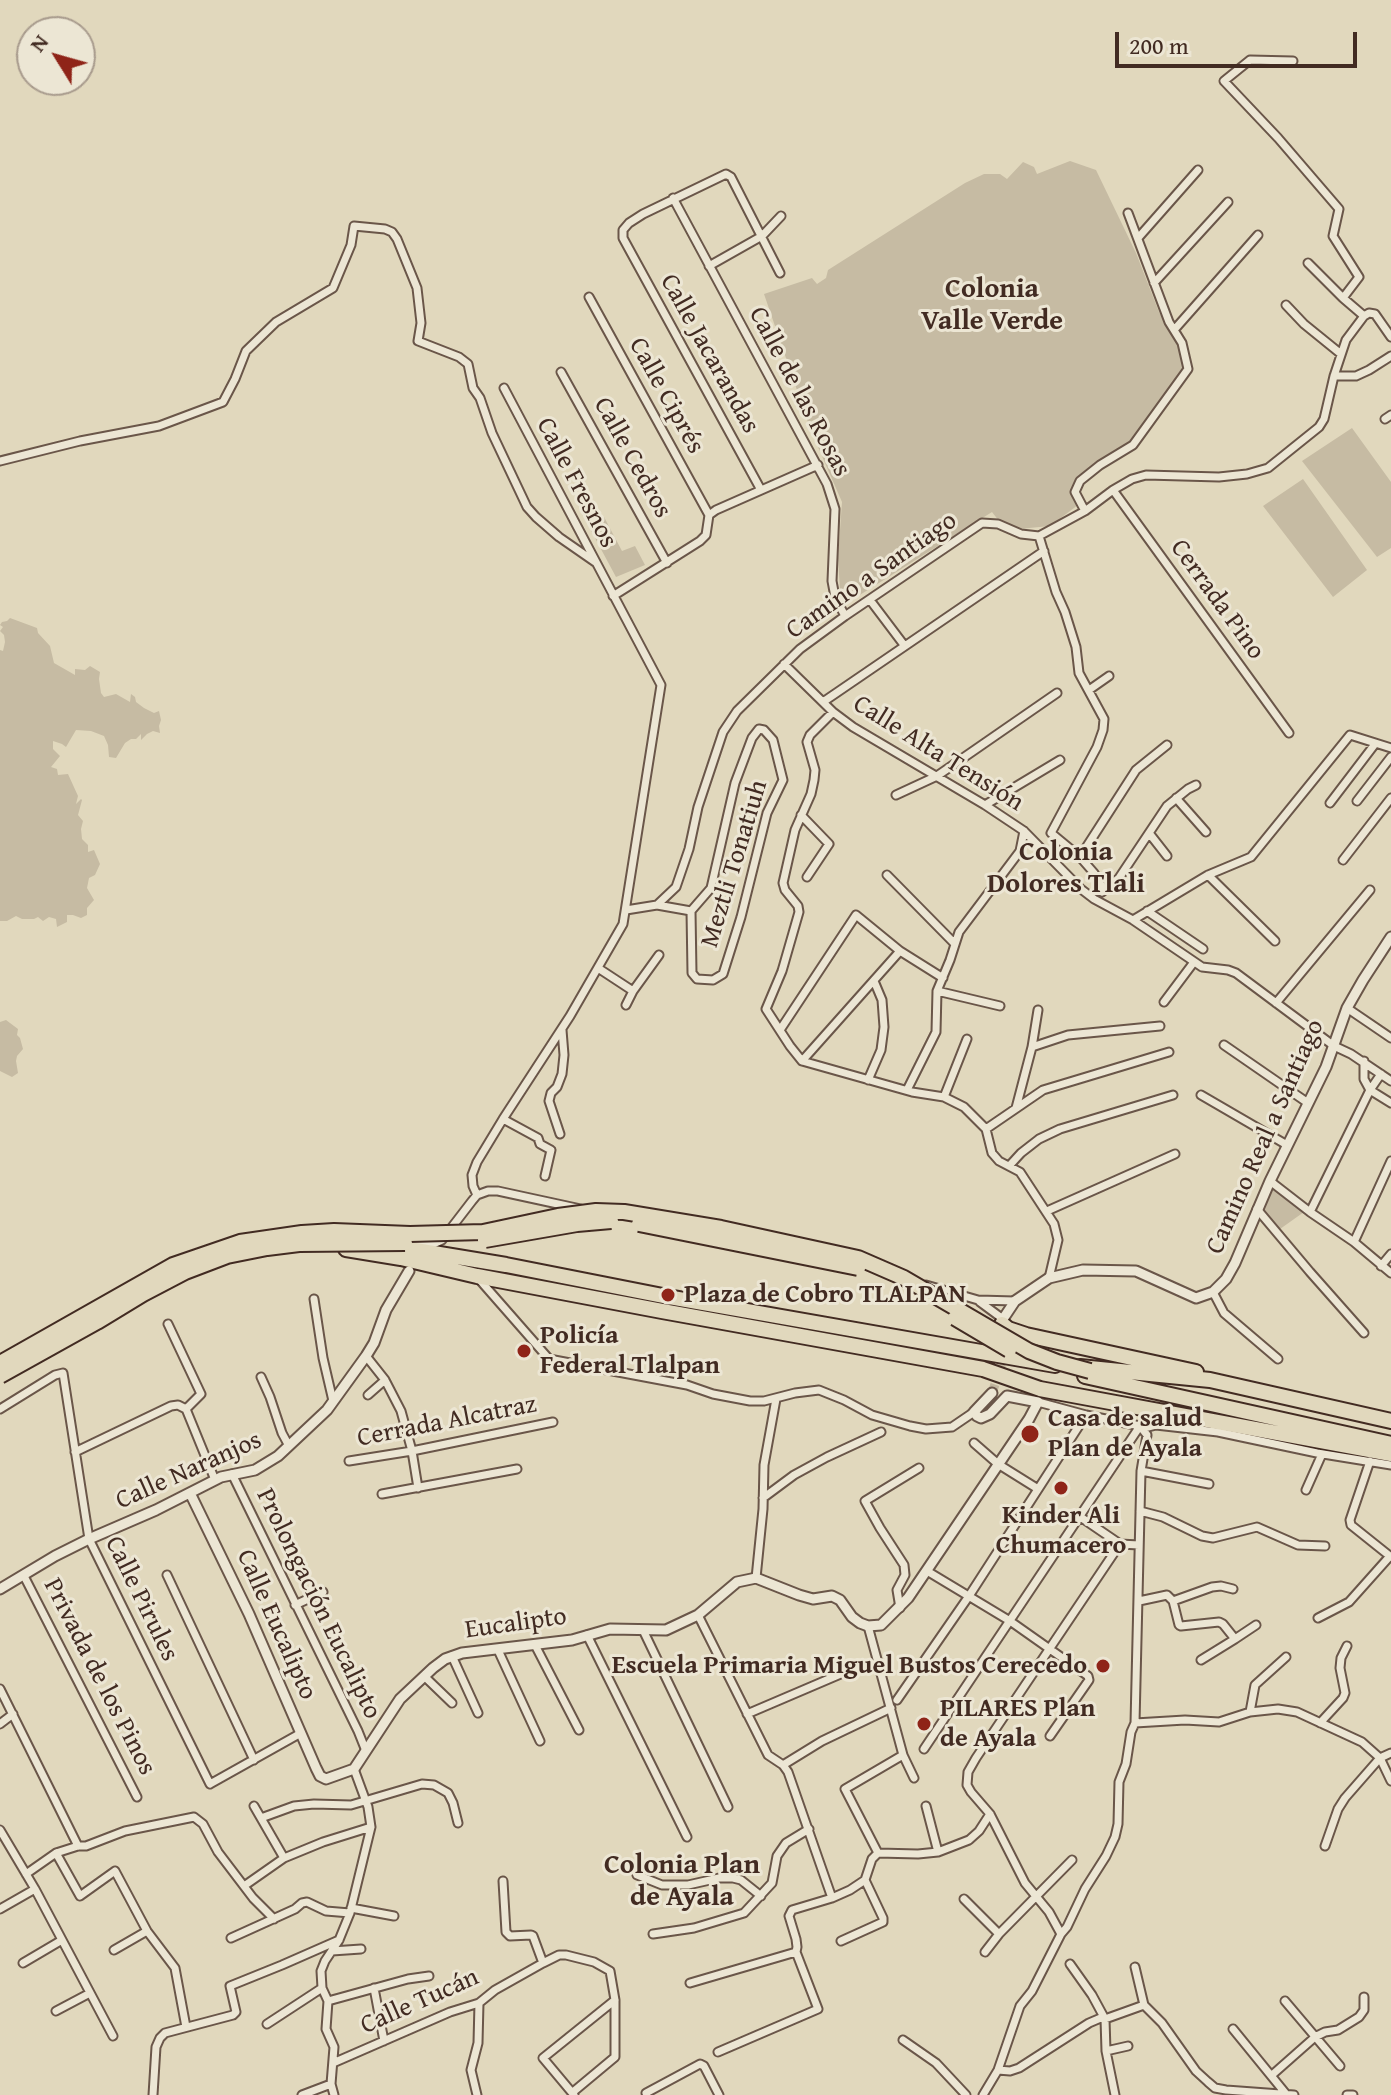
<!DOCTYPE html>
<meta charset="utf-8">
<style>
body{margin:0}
#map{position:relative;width:1391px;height:2095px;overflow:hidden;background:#e1d8bd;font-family:"Gentium Book Plus",serif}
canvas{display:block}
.north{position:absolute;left:16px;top:16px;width:80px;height:80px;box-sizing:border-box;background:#ece6d4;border:2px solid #a89b8d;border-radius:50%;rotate:307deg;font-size:22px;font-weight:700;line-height:32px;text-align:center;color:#422b22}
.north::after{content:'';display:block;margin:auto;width:28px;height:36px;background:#8f2418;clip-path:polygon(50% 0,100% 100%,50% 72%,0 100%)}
.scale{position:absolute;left:1115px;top:32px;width:242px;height:36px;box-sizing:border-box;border:4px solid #422b22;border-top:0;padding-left:10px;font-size:24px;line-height:28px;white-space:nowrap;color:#422b22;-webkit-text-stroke:6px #ece6d4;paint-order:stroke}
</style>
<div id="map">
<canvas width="1391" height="2095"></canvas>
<div class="north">N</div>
<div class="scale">200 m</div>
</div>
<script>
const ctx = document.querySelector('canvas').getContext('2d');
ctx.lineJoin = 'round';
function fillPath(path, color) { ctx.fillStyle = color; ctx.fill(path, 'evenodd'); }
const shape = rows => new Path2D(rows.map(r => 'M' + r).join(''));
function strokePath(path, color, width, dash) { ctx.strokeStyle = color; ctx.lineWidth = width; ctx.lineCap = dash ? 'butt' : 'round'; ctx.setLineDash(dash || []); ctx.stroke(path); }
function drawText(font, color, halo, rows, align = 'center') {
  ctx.font = font + ' "Gentium Book Plus",serif'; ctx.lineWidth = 6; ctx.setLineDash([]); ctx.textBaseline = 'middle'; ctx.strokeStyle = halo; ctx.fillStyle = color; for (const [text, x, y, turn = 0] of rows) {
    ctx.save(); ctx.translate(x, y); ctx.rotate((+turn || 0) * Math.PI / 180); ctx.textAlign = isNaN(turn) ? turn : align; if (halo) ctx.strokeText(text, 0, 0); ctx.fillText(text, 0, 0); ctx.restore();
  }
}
fillPath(shape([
 [1070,161,1096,170,1136,253,1159,312,1180,348,1186,369,1132,441,1088,470,1071,488,1078,505,1050,526,1019,529,999,521,992,512,855,598,840,590,838,558,842,502,811,431,764,294,812,278,817,284,826,278,828,270,965,183,984,174,1000,174,1007,179,1023,162,1034,167,1037,174],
 [1352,428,1391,482,1391,548,1377,557,1302,461],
 [1303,479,1367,570,1333,597,1263,506],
 [604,517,622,551,635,546,645,565,616,577,588,525],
 [10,618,37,628,38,633,50,646,54,663,75,675,75,669,85,670,90,666,100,672,99,679,101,693,104,697,116,694,130,702,131,694,135,697,136,702,144,708,154,713,159,711,161,720,159,726,160,733,153,731,147,734,141,740,141,734,136,739,131,739,125,743,116,758,109,757,108,745,104,736,91,731,76,730,66,747,62,744,53,741,53,749,60,756,51,767,57,769,58,775,68,774,78,796,76,804,81,799,82,800,78,815,83,821,81,829,82,839,88,845,88,852,94,850,100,864,95,875,89,878,87,888,94,900,87,908,87,915,81,918,73,915,67,915,67,922,57,927,56,919,49,917,43,921,38,917,34,919,22,919,16,916,7,921,0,921,0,650,3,651,5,642,4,635,0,631,3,627,0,625,2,622,7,621],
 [6,1020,18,1029,17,1035,20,1038,23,1049,17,1056,16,1061,18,1073,12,1077,0,1071,0,1022],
 [1272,1185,1304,1212,1280,1229,1264,1213]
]), '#c6bba3');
strokePath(shape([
 [992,1393,1001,1367,1001,1354]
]), '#c1b59e', 9, [9, 4.5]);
const minor = shape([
 [1293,61,1250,60,1224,81,1278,138,1339,209,1333,236,1359,277,1343,298,1364,316],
 [673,198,827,484,835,509,832,581,835,597,845,616],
 [1138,238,1198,170],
 [1308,263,1343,298],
 [709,266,762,236,781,216],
 [1154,283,1228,202],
 [589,297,709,515],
 [1286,305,1304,324,1341,354],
 [1174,330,1258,235],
 [561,372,667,563],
 [1334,376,1356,376,1369,370,1391,356],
 [1385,419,1391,415],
 [0,461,80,441,159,426,223,402,235,379,246,351,276,322,333,288,351,245,354,226,385,229,392,232,397,239,417,288,421,323,418,341,459,357,468,364,473,388,480,398,492,433,527,507,536,517,559,537,595,562],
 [761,490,623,238,623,230,629,223,643,214,726,174,731,177,780,273],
 [1113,490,1289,733],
 [1085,511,1075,492,1080,481,1100,465,1133,445,1188,369,1182,343,1169,322,1128,213],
 [1039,536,1056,592,1065,612,1076,647,1079,673,1104,719,1103,730,1097,747,1051,833,1080,857,1094,873,1104,890],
 [613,596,700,541,706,535,709,515,716,510,818,465],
 [870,600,904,645],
 [784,664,833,712,853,727,985,805,1024,831,1081,889,1094,899,1133,920,1202,967,1228,970,1236,973,1334,1046,1351,1054,1391,1081],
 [1089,690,1109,676],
 [823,702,1044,551],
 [833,712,810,735,807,742,815,770,814,780,811,794,795,830,783,883,785,890,798,906,799,912,782,971,766,1009,790,1046,802,1061,912,1092,944,1097,964,1107,986,1129,992,1153,999,1161,1020,1172,1054,1224,1058,1240,1049,1278],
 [896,795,937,776,1057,693],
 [1176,798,1206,832],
 [1357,801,1391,757],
 [1330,803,1375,744],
 [985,805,1060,760],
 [801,815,829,844,807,877],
 [1149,833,1167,856],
 [1080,857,1136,770,1167,745],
 [1343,860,1391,798],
 [887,875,955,944],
 [1208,875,1275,941],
 [1102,892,1119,878,1167,806,1188,789,1196,785],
 [657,905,691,911,711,888,735,783,752,738,759,729,764,730,773,740,783,780,767,813,741,917,723,974,713,980,697,979,692,973,691,911],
 [626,910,657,905,676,887,689,849,698,807,723,732,737,711,800,649,845,616,982,523,998,524,1021,534,1039,536,1085,511,1113,490,1132,479,1146,475,1219,477,1247,474,1268,468,1319,427,1324,419,1334,376,1346,340,1364,316,1369,313,1375,314,1391,337],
 [1147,911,1203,949],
 [1133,920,1208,875,1251,857,1350,735,1391,748],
 [598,968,633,991],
 [937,991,1000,1006],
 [1164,1002,1194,962],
 [1276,1003,1370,890],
 [626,1005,633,991,659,955],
 [1347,1008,1391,1038],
 [780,1030,856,915,900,951,943,978],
 [1224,1045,1308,1103],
 [1032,1047,1038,1010],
 [802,1061,900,951],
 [1364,1061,1364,1079,1370,1090,1391,1103],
 [868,1080,881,1050,884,1027,882,1000,874,981],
 [907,1090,936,1032,937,991,950,960,959,932,1020,851,1024,831],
 [1201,1095,1287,1145],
 [944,1097,967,1039],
 [1016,1108,1032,1047,1068,1035,1160,1026],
 [503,1119,538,1138,540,1144,551,1150,545,1176],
 [986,1129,1043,1090,1169,1052],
 [560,1134,549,1101,551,1093,557,1087,562,1074,564,1055,562,1030],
 [1010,1165,1021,1153,1039,1139,1060,1129,1173,1095],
 [1270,1181,1310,1212,1354,1242,1391,1273],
 [477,1195,473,1186,472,1175,477,1162,503,1119,570,1016,623,924,661,685,504,388],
 [1257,1209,1310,1272,1364,1333],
 [1047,1211,1175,1154],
 [1310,1212,1370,1090,1381,1074],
 [408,1239,431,1245,442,1240,472,1201,477,1195,488,1191,498,1191,581,1209],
 [1354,1242,1391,1161],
 [1381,1266,1391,1254],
 [478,1278,549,1359,687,1385,713,1394,750,1401,764,1401,795,1393,819,1390,844,1400,872,1415,910,1426,926,1429,952,1427,974,1412],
 [926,1285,978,1300,1015,1301],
 [1213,1292,1224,1313,1278,1359],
 [314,1299,323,1358,333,1401],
 [980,1302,1003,1319],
 [168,1324,201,1394,186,1409],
 [366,1356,385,1380,401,1411,412,1451,418,1488],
 [261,1377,270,1397,282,1433,289,1446],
 [368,1395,385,1380],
 [1038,1402,1086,1415,1140,1426,1147,1435,1141,1471,1135,1723,1131,1732,1126,1764,1119,1782,1118,1824,1115,1837,1106,1856,1085,1889,1067,1927,1061,1934],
 [0,1409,55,1375,63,1373,89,1539,210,1784,301,1733],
 [186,1409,215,1480],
 [1144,1428,1156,1425,1218,1432,1317,1453,1391,1465],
 [974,1443,998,1464,1038,1489],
 [75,1452,171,1406,178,1405,186,1409],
 [349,1461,412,1451,553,1422],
 [1370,1461,1350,1520,1351,1525,1391,1557],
 [1141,1471,1209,1484],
 [232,1474,358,1731,366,1751],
 [1306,1490,1322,1454],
 [382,1494,517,1469],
 [763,1498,794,1475,827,1457,881,1432],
 [1140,1511,1163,1517,1202,1536,1213,1538,1257,1527,1298,1545,1325,1546],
 [1079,1516,1120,1544,1139,1545],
 [927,1571,1010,1621,1088,1676,1089,1680,1050,1736],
 [167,1575,254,1760],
 [24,1576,137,1797],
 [756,1578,763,1509,764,1465,776,1399],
 [1139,1601,1167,1595,1173,1601,1179,1625,1181,1626,1219,1622,1223,1624,1235,1639,1201,1660],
 [1173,1601,1212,1587,1221,1586,1233,1589],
 [295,1605,323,1592],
 [900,1608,897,1590,905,1575,904,1565,880,1528,865,1501,919,1468],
 [698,1615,768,1755,783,1765,788,1772,832,1898],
 [1318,1618,1349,1602,1390,1556],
 [868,1626,903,1755,914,1778],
 [643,1630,728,1807],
 [587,1635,687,1837],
 [1235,1639,1256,1625],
 [535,1645,579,1730],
 [498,1650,540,1741],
 [452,1656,478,1713],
 [424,1676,452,1703],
 [0,1689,78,1846],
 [897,1700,969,1596,1086,1415],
 [1250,1712,1255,1685,1286,1657],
 [747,1714,843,1673],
 [1135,1723,1185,1720,1219,1722,1250,1712,1278,1709,1297,1712,1362,1742,1380,1758,1391,1781],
 [1320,1723,1343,1698,1345,1693,1340,1668,1341,1658,1347,1646],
 [0,1724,13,1714],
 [924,1749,1140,1426],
 [783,1765,822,1741,891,1708],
 [254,1806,284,1858],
 [926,1806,938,1852],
 [261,1818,294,1806,314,1804,351,1805,422,1784,434,1785,448,1793,453,1803,458,1823],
 [0,1830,35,1889,113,2036],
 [1325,1846,1338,1809,1345,1798,1380,1758,1391,1753],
 [56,1853,80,1896,115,1871,147,1931,175,1968,186,2027],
 [878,1853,845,1789,903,1755],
 [26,1874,56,1853,78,1846,86,1846,125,1831,194,1817,203,1824,218,1852,253,1898,274,1919],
 [637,1875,662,1885,688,1885,719,1878,733,1878,741,1880,761,1896],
 [503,1881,506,1932,510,1936,531,1935,533,1936,543,1963],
 [244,1886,284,1858,323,1842,371,1827],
 [964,1899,999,1934],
 [351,1908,394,1916],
 [0,1909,35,1889],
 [653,1934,694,1928,744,1913,772,1883,777,1856,786,1843,809,1829],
 [231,1938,295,1909,302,1903,307,1902,326,1911,350,1913],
 [841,1941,883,1922,883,1918,865,1880],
 [114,1950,147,1931],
 [332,1951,361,1949],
 [985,1952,999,1934,1072,1860],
 [23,1963,62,1940],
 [1070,1964,1092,1995,1105,2019,1106,2051,1115,2095],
 [1135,1967,1144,2005,1162,2023,1196,2071,1208,2082,1215,2088,1226,2090,1294,2095],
 [690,1983,796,1952,797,1947,796,1939,789,1916,792,1910,832,1898,850,1890,865,1880,872,1859,878,1853,918,1854,938,1852,969,1840,979,1831,990,1814],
 [374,1988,384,2041],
 [328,2001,408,1979,429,1976],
 [1285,2001,1340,2066],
 [56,2011,90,1993],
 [1105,2019,1144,2005],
 [267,2024,322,1988],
 [1233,2029,1286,2094],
 [903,2040,936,2063,966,2095],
 [1106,2051,1128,2046],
 [718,2052,818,2009,796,1952],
 [333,2063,450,2012,479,2003,495,1990,543,1963,559,1955,566,1955,594,1962,610,1971,615,2000,615,2057,573,2092],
 [998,2070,1010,2071,1019,2068,1089,2023,1103,2017],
 [1272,2075,1315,2037,1325,2032,1338,2030,1359,2017,1364,2010,1364,1997],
 [646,2093,700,2064,704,2066,719,2095],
 [153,2095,156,2047,160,2038,165,2033,233,2015,236,2012,230,1986,282,1965,339,1940],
 [302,2095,331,2084],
 [334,2095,331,2084,334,2047,326,2029,328,2001,322,1988,321,1971,325,1961,339,1940,350,1913,371,1827,368,1807,354,1769],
 [477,2095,471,2070,478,2043,479,2003],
 [574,2095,543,2058,615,2000],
 [983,2095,998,2070,1020,2006,1032,1991,1061,1934,1049,1912,1025,1883,990,1814,971,1792,967,1785,968,1772,976,1758,1120,1544],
 [1347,2095,1353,2095]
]);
const tertiary = shape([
 [1001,1329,1003,1319,1015,1301,1049,1278,1083,1270,1136,1271,1196,1298,1213,1292,1226,1279,1235,1263,1270,1181,1326,1067,1347,1008,1363,980,1391,937],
 [190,1493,249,1614,316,1768,320,1776,326,1779,354,1769,400,1699,433,1668,445,1659,462,1653,572,1640,610,1629,666,1630,698,1615,737,1582,756,1578,799,1595,813,1599,832,1596,840,1600,852,1617,860,1623,868,1626,881,1625,908,1598,1029,1419,1038,1402,1007,1396,990,1414,981,1418,977,1416,974,1412,992,1393],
 [0,1589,55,1556,89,1539,156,1510,221,1477,255,1470,278,1456,327,1410,366,1356,374,1343,386,1310,409,1271]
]);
const motorway = shape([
 [391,1246,506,1265,668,1297,1055,1365],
 [346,1249,401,1258,477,1276,662,1311,983,1369,1040,1389,1391,1454],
 [1002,1324,1008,1329,1026,1335,1196,1372],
 [1080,1367,1210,1380,1391,1421],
 [1085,1376,1391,1444]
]);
strokePath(minor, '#6a5649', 11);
strokePath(tertiary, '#6a5649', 13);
strokePath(motorway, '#422b22', 18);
strokePath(minor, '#ece6d4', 7);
strokePath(tertiary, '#ece6d4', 9);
strokePath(motorway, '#e1d8bd', 14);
const motorwayBridge = shape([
 [639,1224,858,1268],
 [485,1240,577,1224,611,1221],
 [955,1318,1009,1350],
 [0,1363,173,1265,240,1242,302,1233,334,1231,410,1234,483,1232,558,1216,596,1211,624,1212,721,1228,858,1258,904,1278,1029,1351,1057,1362,1090,1371],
 [0,1376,97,1322,143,1294,185,1272,227,1256,267,1248,299,1244,405,1243]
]);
strokePath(motorwayBridge, '#422b22', 18, []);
strokePath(motorwayBridge, '#e1d8bd', 14);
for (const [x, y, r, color] of [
 [668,1295,8,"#8f2418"],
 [524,1351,8,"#8f2418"],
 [1030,1434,10,"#8f2418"],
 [1061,1488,8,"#8f2418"],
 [1103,1666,8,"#8f2418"],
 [924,1724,8,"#8f2418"]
]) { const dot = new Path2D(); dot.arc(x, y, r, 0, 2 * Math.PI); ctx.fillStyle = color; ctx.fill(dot); strokePath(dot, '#ece6d4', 3); }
drawText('26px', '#422b22', '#ece6d4', [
 ["Calle Jacarandas",709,354,61],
 ["Calle de las Rosas",799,392,62],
 ["Calle Ciprés",666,396,61],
 ["Calle Cedros",632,458,61],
 ["Calle Fresnos",576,483,62],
 ["Camino a Santiago",872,576,-35],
 ["Cerrada Pino",1217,600,54],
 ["Calle Alta Tensión",938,754,32],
 ["Meztli Tonatiuh",735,864,-73],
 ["Camino Real a Santiago",1266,1137,-66],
 ["Cerrada Alcatraz",447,1422,-11],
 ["Calle Naranjos",189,1471,-24],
 ["Calle Pirules",141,1599,64],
 ["Prolongación Eucalipto",318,1604,64],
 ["Eucalipto",516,1624,-8],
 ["Calle Eucalipto",276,1625,66],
 ["Privada de los Pinos",99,1677,63],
 ["Calle Tucán",420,2002,-24]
]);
drawText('bold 26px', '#422b22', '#ece6d4', [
 ["Plaza de Cobro TLALPAN",684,1295],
 ["Policía",540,1336],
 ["Federal Tlalpan",540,1366],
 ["Casa de salud",1048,1419],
 ["Plan de Ayala",1048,1449],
 ["Kinder Ali",1061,1516,"center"],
 ["Chumacero",1061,1546,"center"],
 ["Escuela Primaria Miguel Bustos Cerecedo",1087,1666,"right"],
 ["PILARES Plan",940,1709],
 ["de Ayala",940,1739]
], 'left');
drawText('bold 28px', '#422b22', '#ece6d4', [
 ["Colonia",992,290],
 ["Valle Verde",992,322],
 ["Colonia",1066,853],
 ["Dolores Tlali",1066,885],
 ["Colonia Plan",682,1866],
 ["de Ayala",682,1898]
]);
</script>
